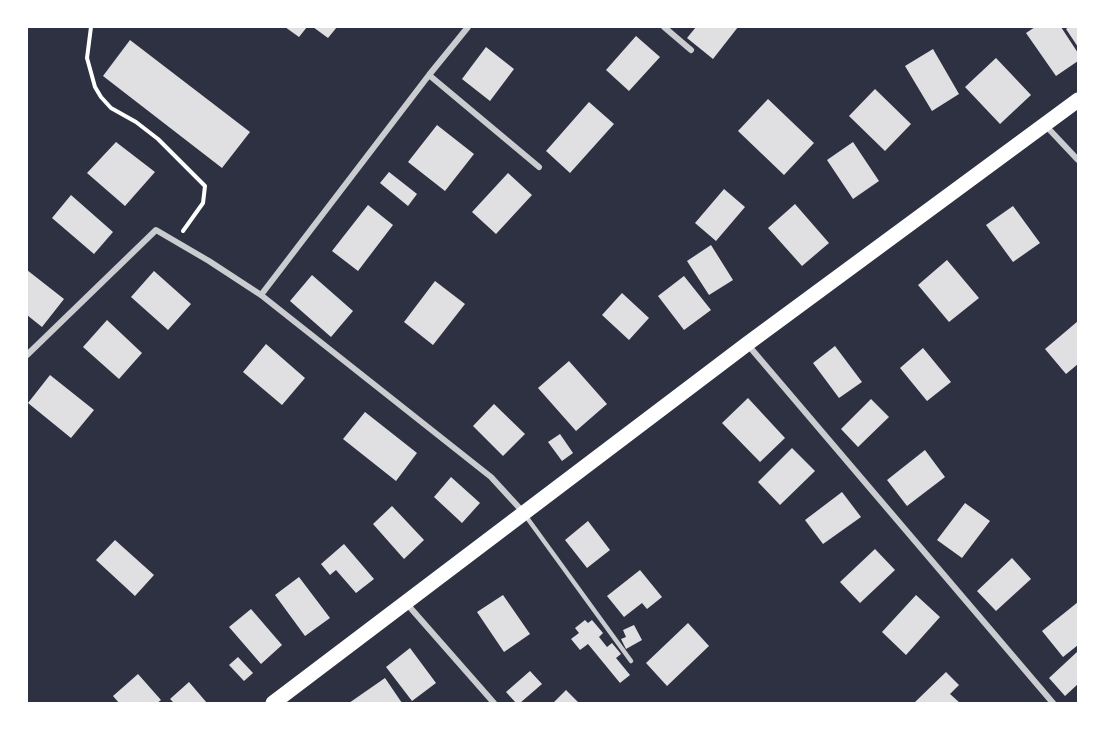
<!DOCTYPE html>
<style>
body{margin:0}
#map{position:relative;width:1105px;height:730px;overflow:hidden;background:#2d3142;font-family:"DejaVu Sans",sans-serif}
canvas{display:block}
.frame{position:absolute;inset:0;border:28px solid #fff;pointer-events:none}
</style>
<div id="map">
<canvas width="1105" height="730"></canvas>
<div class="frame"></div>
</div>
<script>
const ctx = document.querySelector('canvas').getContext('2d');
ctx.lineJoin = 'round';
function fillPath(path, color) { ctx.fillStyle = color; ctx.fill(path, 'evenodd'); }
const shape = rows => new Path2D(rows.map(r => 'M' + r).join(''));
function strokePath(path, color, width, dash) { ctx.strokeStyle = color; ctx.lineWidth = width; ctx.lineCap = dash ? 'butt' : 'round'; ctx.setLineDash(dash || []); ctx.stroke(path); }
fillPath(shape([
 [285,27,307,27,299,37],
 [313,27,337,27,328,38],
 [696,27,738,27,713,59,687,38],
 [1035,27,1061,27,1078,53,1078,61,1056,76,1026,33],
 [1069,27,1078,27,1078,47,1066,29],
 [636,36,660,57,629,91,606,70],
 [130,40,250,132,222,168,103,76],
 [486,47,514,69,490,101,462,79],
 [933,49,959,94,932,111,905,66],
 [996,58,1031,95,1000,124,965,87],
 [875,89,911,124,885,151,849,116],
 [768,99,814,143,784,175,738,131],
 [589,102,614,124,570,173,546,151],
 [437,125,474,154,445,191,408,162],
 [116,142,155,172,125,206,87,173],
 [853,142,879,181,853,199,827,160],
 [389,172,417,194,408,206,380,183],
 [508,173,532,195,496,234,472,212],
 [724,189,745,207,716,241,695,223],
 [71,195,113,232,94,254,52,218],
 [795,204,829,243,802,266,768,228],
 [368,205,393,225,358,271,332,251],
 [1013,206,1040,243,1013,262,986,225],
 [711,245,733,280,709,295,687,261],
 [947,260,979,298,949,322,918,285],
 [27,270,64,299,42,327,27,315],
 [154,271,191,304,168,330,131,297],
 [312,275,353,311,331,337,290,301],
 [684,276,711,310,684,330,658,296],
 [435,281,465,304,433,345,404,322],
 [622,293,649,318,629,340,602,315],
 [107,320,142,353,119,379,83,347],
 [1078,321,1078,364,1066,374,1045,349],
 [266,344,305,378,282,405,243,372],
 [835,346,862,382,839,398,813,363],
 [923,348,951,382,927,401,900,368],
 [569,361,607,404,576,431,538,388],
 [50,375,94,410,71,438,28,403],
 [748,398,785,438,760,462,722,423],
 [871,399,889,417,858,447,841,429],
 [494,404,525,434,503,456,473,426],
 [365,412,417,453,396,481,343,439],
 [560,434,573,453,562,461,548,442],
 [792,448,815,471,780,505,758,482],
 [925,450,945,477,907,506,887,480],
 [451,477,480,503,462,523,434,497],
 [842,492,861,517,823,544,805,520],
 [965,503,990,521,962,558,937,540],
 [392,506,424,540,404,559,373,524],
 [588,521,610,550,587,568,565,540],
 [115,540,154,575,135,596,96,560],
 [344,544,374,579,356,593,336,570,330,575,321,564],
 [875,549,895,570,860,603,840,582],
 [1012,558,1031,579,996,611,977,591],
 [640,570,662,597,647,609,642,603,624,617,607,596],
 [299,577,330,618,305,636,275,595],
 [503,595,530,634,504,652,477,612],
 [916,595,940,617,906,655,882,632],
 [1078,602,1078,645,1063,657,1042,631],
 [251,609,282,645,261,664,229,627],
 [585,620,588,623,592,620,603,633,599,637,607,647,612,643,621,654,616,658,630,675,620,683,588,644,580,650,571,639,579,633,575,628],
 [688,623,709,646,667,686,646,663],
 [634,625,642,640,626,649,621,639,626,637,623,630],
 [410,648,436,683,412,701,386,667],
 [1077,652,1078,684,1065,696,1049,678],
 [238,657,253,673,244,681,229,665],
 [530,671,542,684,520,703,516,703,506,692],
 [946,672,959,685,950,694,960,703,914,703],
 [138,674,161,700,157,703,119,703,113,696],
 [385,678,402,703,349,703],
 [189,682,207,703,174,703,170,699],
 [566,690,579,703,553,703]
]), '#e0e0e3');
strokePath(shape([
 [91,27,87,58,95,87,101,97,111,108,136,122,158,139,205,186,203,203,183,231]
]), '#fff', 4);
strokePath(shape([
 [525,515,631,661]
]), '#caccd0', 4.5);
strokePath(shape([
 [664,27,691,50],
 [429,75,539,167],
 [1046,126,1078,160],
 [261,295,429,75,468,27],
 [748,345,1053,703],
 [27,355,156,230,209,261,261,295,491,477,524,513],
 [407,604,494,703]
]), '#caccd0', 6);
strokePath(shape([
 [273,703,747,344,1078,100]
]), '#fff', 15);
</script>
